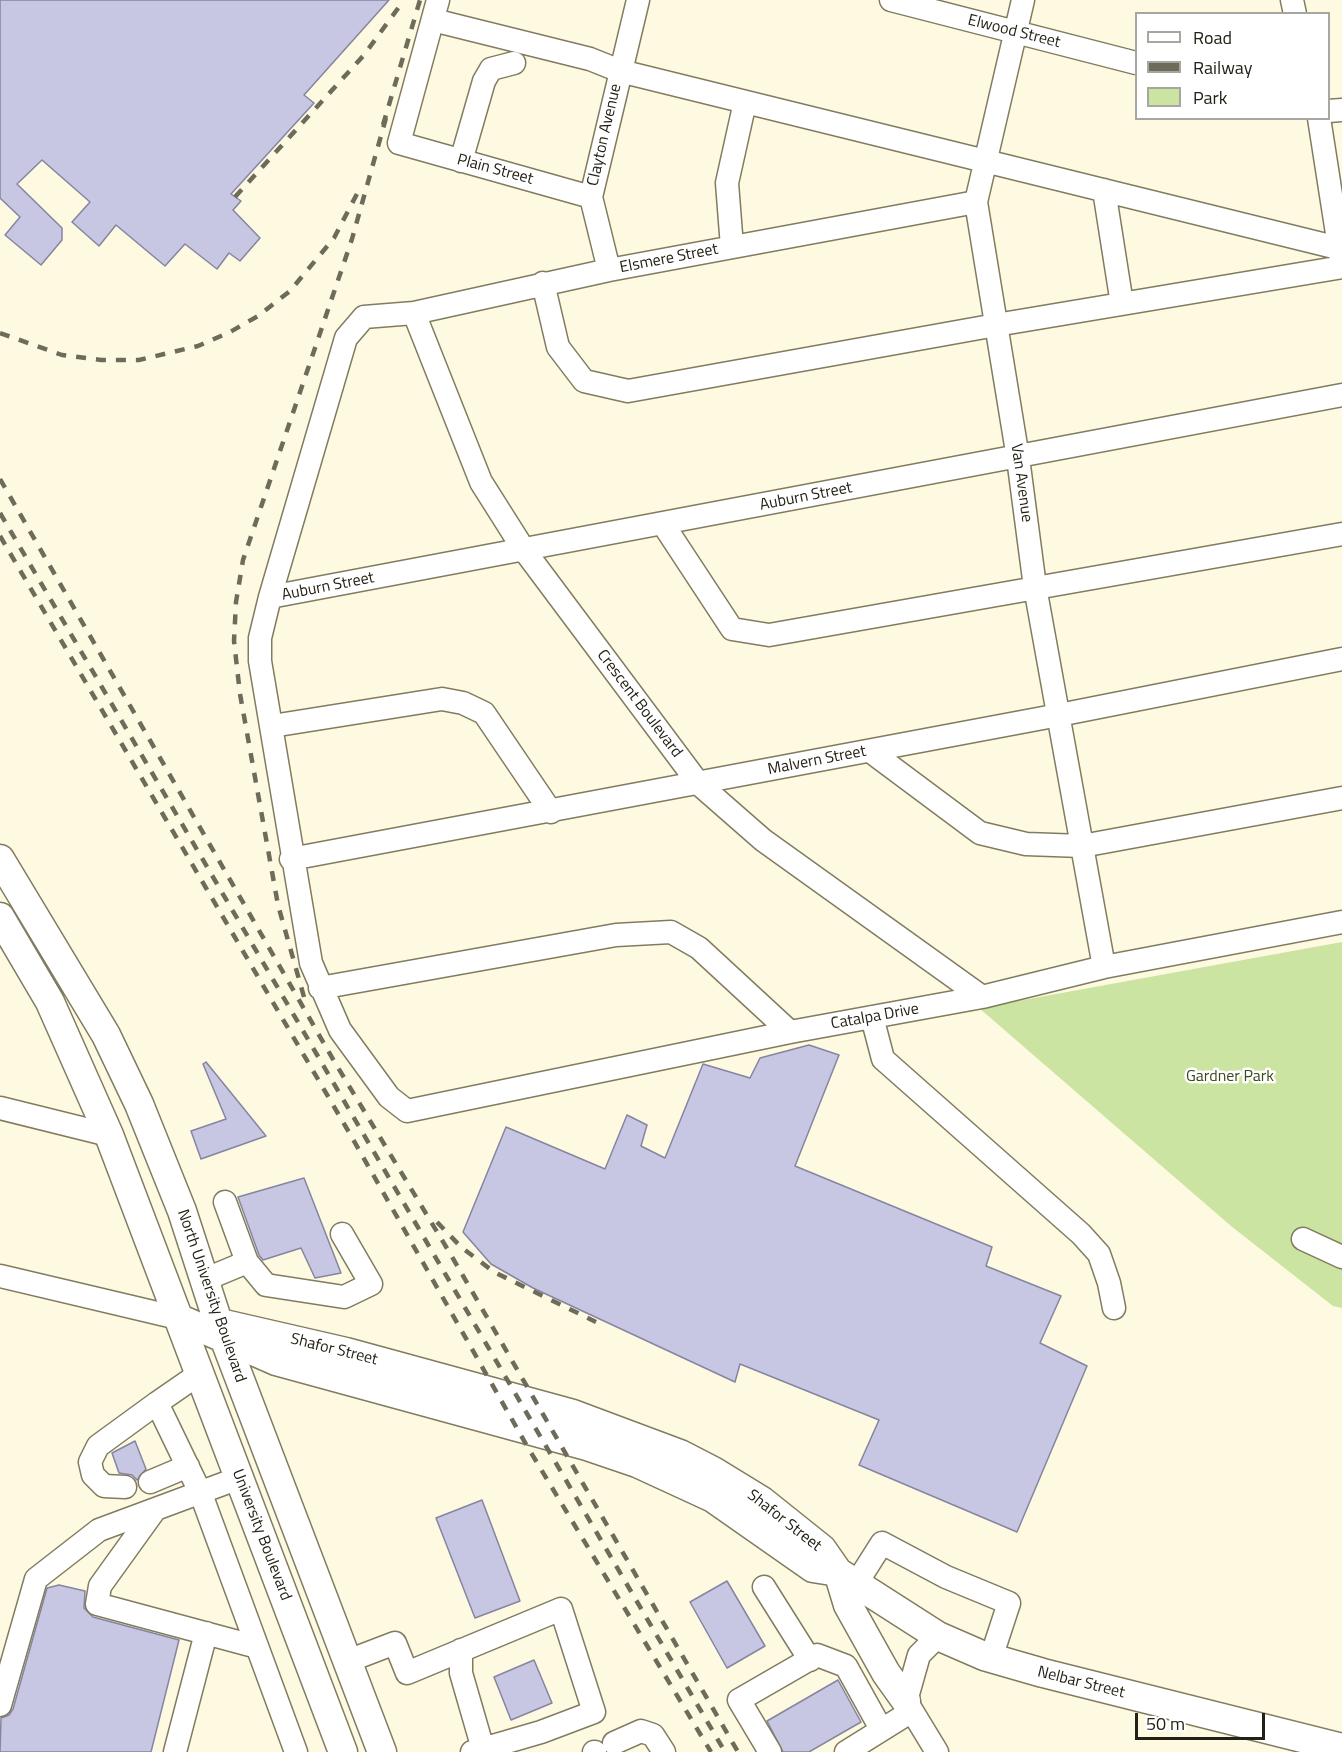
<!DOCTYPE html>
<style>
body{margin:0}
#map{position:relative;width:1342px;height:1752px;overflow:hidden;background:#fef9e1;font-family:"Titillium Web",sans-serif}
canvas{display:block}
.legend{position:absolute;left:1135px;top:12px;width:195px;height:108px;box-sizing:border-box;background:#fff;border:2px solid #a7a6a1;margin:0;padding:8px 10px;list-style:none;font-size:18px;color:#232115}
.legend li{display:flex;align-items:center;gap:12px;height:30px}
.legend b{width:30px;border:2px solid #a7a6a1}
.scale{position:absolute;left:1135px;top:1713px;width:130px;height:27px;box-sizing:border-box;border:3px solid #232115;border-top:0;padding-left:8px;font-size:18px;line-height:21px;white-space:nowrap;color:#232115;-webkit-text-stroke:4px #fff;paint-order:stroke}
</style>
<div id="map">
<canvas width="1342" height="1752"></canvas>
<ul class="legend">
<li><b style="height:8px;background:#fff"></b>Road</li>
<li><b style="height:8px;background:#6e6b5b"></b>Railway</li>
<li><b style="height:16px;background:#cbe4a1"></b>Park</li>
</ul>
<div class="scale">50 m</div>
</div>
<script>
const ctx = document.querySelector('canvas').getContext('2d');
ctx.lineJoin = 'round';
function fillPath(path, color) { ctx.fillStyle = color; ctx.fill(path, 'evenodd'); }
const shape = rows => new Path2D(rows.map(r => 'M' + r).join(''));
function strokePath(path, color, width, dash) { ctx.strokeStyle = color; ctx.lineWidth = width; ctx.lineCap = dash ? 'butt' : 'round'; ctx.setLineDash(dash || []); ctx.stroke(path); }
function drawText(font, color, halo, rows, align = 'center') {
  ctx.font = font + ' "Titillium Web",sans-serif'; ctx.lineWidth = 5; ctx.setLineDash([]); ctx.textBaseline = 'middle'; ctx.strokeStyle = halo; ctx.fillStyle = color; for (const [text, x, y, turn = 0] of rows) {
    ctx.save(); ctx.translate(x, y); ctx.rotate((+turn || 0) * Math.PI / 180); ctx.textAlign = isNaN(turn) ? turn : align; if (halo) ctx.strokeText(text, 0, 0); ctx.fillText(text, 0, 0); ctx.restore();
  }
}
fillPath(shape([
 [1342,942,1342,1308,1333,1306,1231,1226,979,1008]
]), '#cbe4a1');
const building = shape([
 [0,0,389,0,304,95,314,103,231,194,241,201,233,210,260,238,240,261,229,253,217,269,185,244,165,266,116,225,99,246,72,222,90,202,42,160,17,184,62,228,62,240,41,265,5,235,20,217,0,198,0,0],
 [809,1045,839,1055,795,1166,992,1247,986,1266,1061,1296,1040,1343,1087,1366,1017,1532,859,1465,879,1420,740,1364,735,1382,533,1288,491,1264,463,1232,506,1127,605,1169,627,1115,647,1125,641,1146,665,1158,703,1064,750,1078,760,1058,809,1045],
 [206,1062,266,1136,201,1159,191,1131,226,1119,203,1064,206,1062],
 [304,1178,341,1273,315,1278,301,1248,263,1260,259,1255,238,1197,304,1178],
 [135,1441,146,1469,137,1480,132,1475,119,1473,112,1453,135,1441],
 [482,1500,520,1601,475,1618,436,1518,482,1500],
 [727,1581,765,1646,727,1668,690,1602,727,1581],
 [59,1585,85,1591,84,1608,93,1617,179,1640,151,1752,0,1752,1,1718,9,1715,13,1709,47,1588,59,1585],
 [534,1660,552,1703,511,1720,494,1677,534,1660],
 [838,1680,861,1722,809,1752,783,1752,767,1721,838,1680]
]);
fillPath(building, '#c7c7e4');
strokePath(building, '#8685a0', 1.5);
const minor = shape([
 [438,0,399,143,591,197],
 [891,0,1136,63],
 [1023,0,976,202,1018,458,1035,587,1104,967],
 [1292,0,1295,14],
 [433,20,590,59,620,71,1338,248],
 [1328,111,1342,110],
 [1319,118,1341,259],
 [461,161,484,81,491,69,514,63],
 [1104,190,1122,304],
 [976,202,609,270,414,313,364,317,346,338,270,597,260,638,260,661,311,963,340,1030,389,1097,407,1111,790,1032,982,997,1104,967,1342,922],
 [732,247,727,183,745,102],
 [609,270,591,197,638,0],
 [543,283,558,347,584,381,628,391,996,325,1342,267],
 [414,313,481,482,524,550,699,784,763,840,982,997],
 [663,524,732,629,769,635,1342,534],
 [270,597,1342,395],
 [272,726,442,699,463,703,484,713,551,812],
 [870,751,980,833,1026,844,1082,846,1342,798],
 [291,859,1059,715,1342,659],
 [320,988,616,935,671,932,699,948,790,1032],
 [872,1017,883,1059,1081,1234,1099,1254,1109,1283,1114,1308],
 [0,1108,109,1135],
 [1303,1239,1342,1257],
 [247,1262,266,1285,344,1297,371,1284,342,1234],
 [0,1276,178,1318],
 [204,1280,247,1262,225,1202],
 [199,1374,157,1403,201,1494,296,1752],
 [150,1482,188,1466],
 [125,1487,104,1486,93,1475,90,1462,98,1446,157,1403],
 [154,1511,100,1586,97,1604,257,1647],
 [856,1584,882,1543,946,1577,1009,1603,991,1658],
 [764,1587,810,1660],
 [461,1650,461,1673,483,1749],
 [348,1661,395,1643,407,1673,561,1609,594,1712,541,1732,472,1752],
 [0,1705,36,1579,99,1530,239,1478],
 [614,1743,641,1731,653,1735,664,1752],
 [175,1752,206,1633],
 [594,1752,595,1752],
 [770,1752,739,1700,817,1655,846,1666,881,1729],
 [846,1752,912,1711],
 [937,1752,906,1701,919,1655,938,1636]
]);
const major = shape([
 [0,859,106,1035,139,1104,182,1211,218,1322,382,1752],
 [0,917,50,1002,109,1135,343,1752],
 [178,1318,276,1361,587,1446,637,1463,713,1498,813,1568,838,1572,938,1636,984,1656,1043,1673,1342,1748],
 [211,1321,346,1352,573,1414,680,1454,713,1471,762,1501,822,1549,838,1572,848,1605,886,1673,906,1701]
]);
strokePath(minor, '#817c60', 25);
strokePath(major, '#817c60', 31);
strokePath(minor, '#fff', 22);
strokePath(major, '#fff', 28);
strokePath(shape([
 [383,125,420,0],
 [235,197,364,55,404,0],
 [0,333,62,355,101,360,139,360,198,346,230,332,258,316,290,291,334,238,359,190],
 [0,479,334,1061,451,1255,738,1752],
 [0,513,725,1752],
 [0,536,350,1134,527,1446,711,1752],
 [304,997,278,905,240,694,234,641,236,602,243,560,352,239,386,118],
 [437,1222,461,1247,494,1272,596,1322]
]), '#6e6b5b', 4.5, [10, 10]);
drawText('16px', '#232115', '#fff', [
 ["Elwood Street",1014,32,14],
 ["Clayton Avenue",605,135,-77],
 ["Plain Street",495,170,15],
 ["Elsmere Street",669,259,-11],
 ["Van Avenue",1021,483,82],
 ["Auburn Street",806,497,-11],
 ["Auburn Street",328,587,-11],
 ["Crescent Boulevard",639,704,53],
 ["Malvern Street",817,761,-11],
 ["Catalpa Drive",875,1017,-10],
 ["North University Boulevard",211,1296,71],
 ["Shafor Street",334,1350,14],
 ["Shafor Street",784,1521,38],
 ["University Boulevard",261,1535,69],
 ["Nelbar Street",1081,1683,14]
]);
drawText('16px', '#3a4919', '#fff', [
 ["Gardner Park",1230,1077]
]);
</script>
